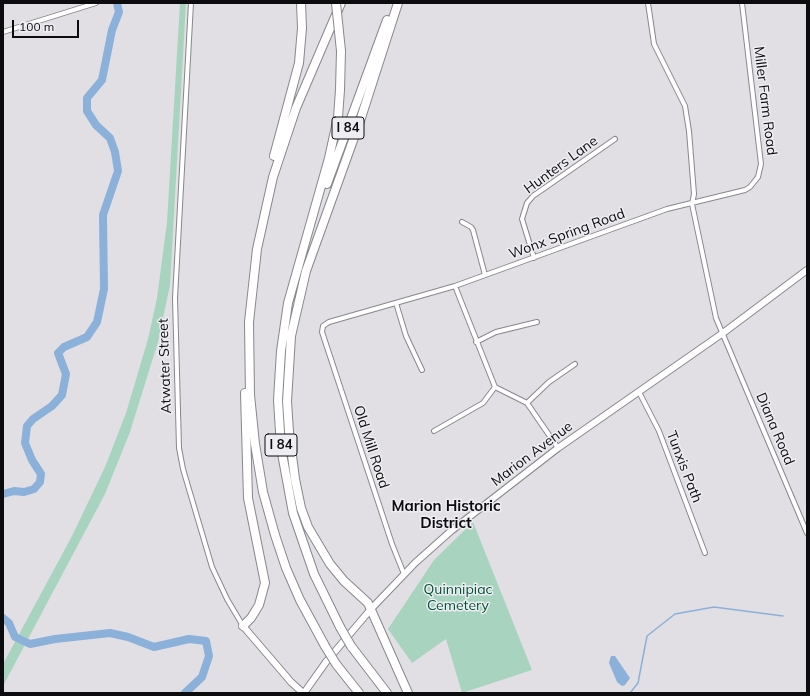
<!DOCTYPE html>
<style>
body{margin:0}
#map{position:relative;width:810px;height:696px;overflow:hidden;background:#e1dfe4;font-family:Mulish,sans-serif}
canvas{display:block}
.frame{position:absolute;inset:0;border:4px solid #0c0b0d;pointer-events:none}
.scale{position:absolute;left:12px;top:20px;width:67px;height:18px;box-sizing:border-box;border:2px solid #0c0b0d;border-top:0;padding-left:5px;font-size:12px;line-height:14px;white-space:nowrap;color:#0c0b0d;-webkit-text-stroke:3px #eeedf2;paint-order:stroke}
</style>
<div id="map">
<canvas width="810" height="696"></canvas>
<div class="frame"></div>
<div class="scale">100 m</div>
</div>
<script>
const ctx = document.querySelector('canvas').getContext('2d');
ctx.lineJoin = 'round';
function fillPath(path, color) { ctx.fillStyle = color; ctx.fill(path, 'evenodd'); }
const shape = rows => new Path2D(rows.map(r => 'M' + r).join(''));
function strokePath(path, color, width, dash) { ctx.strokeStyle = color; ctx.lineWidth = width; ctx.lineCap = dash ? 'butt' : 'round'; ctx.setLineDash(dash || []); ctx.stroke(path); }
function drawText(font, color, halo, rows, align = 'center') {
  ctx.font = font + ' Mulish,sans-serif'; ctx.lineWidth = 3; ctx.setLineDash([]); ctx.textBaseline = 'middle'; ctx.strokeStyle = halo; ctx.fillStyle = color; for (const [text, x, y, turn = 0] of rows) {
    ctx.save(); ctx.translate(x, y); ctx.rotate((+turn || 0) * Math.PI / 180); ctx.textAlign = isNaN(turn) ? turn : align; if (halo) ctx.strokeText(text, 0, 0); ctx.fillText(text, 0, 0); ctx.restore();
  }
}
fillPath(shape([
 [180,3,186,3,170,285,158,342,130,432,105,494,3,686,3,664,72,536,105,467,126,413,148,339,157,298,167,222],
 [473,522,532,670,462,693,446,639,412,663,388,629,434,560]
]), '#a8d4bf');
fillPath(shape([
 [611,656,615,656,630,678,625,685,622,686,617,682,609,663]
]), '#8bb0da');
strokePath(shape([
 [630,693,638,683,647,636,675,614,714,607,783,616]
]), '#8bb0da', 1.5);
strokePath(shape([
 [3,494,14,491,24,492,34,489,40,482,41,474,32,460,25,443,27,426,33,419,52,406,62,395,66,374,58,353,64,347,87,337,97,322,104,289,103,215,118,171,115,152,110,138,96,125,87,111,87,98,102,80,112,30,119,12,117,3],
 [3,618,9,623,15,637,30,644,55,639,110,633,128,637,154,647,189,639,206,641,209,656,202,677,185,693]
]), '#8bb0da', 8);
const minor = shape([
 [191,3,175,298,179,448,183,469,212,567,227,599,243,626],
 [648,3,654,44,685,106,689,131,694,194,692,204,716,318,807,533],
 [3,32,96,3],
 [462,222,471,227,473,230,485,275],
 [534,258,522,219,527,203,533,196,615,139],
 [455,286,495,387,527,403,558,448],
 [396,303,406,336,422,370],
 [476,342,496,332,537,322],
 [639,392,659,431,705,553],
 [527,403,549,382,575,364],
 [434,431,483,403,495,387],
 [404,574,392,544,322,332,323,326,329,322,455,286,667,209,745,190,750,187,758,177,761,164,742,3]
]);
const secondary = shape([
 [243,626,291,682,303,693],
 [304,693,326,662,371,609,415,563,451,531,558,448,723,333,807,270]
]);
const motorway = shape([
 [398,3,360,121,306,271,291,336,287,401,289,432,295,479,301,508,308,527,330,564,344,581,368,603,408,693],
 [274,156,299,63,302,28,301,3],
 [327,184,387,20],
 [243,626,251,618,259,605,265,583,248,498,245,393],
 [340,627,314,574,293,513,281,448,278,400,281,351,288,303,329,158,338,117,340,90,341,51],
 [325,646,300,600,286,568,275,535,263,492,255,444,250,395,249,322,257,249,273,177,296,108,341,3],
 [351,646,387,693],
 [336,664,359,693]
]);
strokePath(minor, '#89878c', 6);
strokePath(secondary, '#89878c', 8);
strokePath(motorway, '#89878c', 10);
strokePath(minor, '#fff', 4);
strokePath(secondary, '#fff', 6);
strokePath(motorway, '#fff', 8);
const motorwayBridge = shape([
 [336,3,341,51],
 [340,627,351,646],
 [325,646,336,664]
]);
strokePath(motorwayBridge, '#89878c', 10, []);
strokePath(motorwayBridge, '#fff', 8);
for (const [x, y, w] of [
 [348,128,32],
 [281,445,32]
]) { const box = new Path2D(); box.roundRect(x - w / 2, y - 11, w, 22, 3); ctx.fillStyle = '#eeedf2'; ctx.fill(box); strokePath(box, '#0c0b0d', 1); }
drawText('bold 13px', '#0c0b0d', null, [
 ["I 84",348,128],
 ["I 84",281,445]
]);
drawText('14px', '#0c0b0d', '#eeedf2', [
 ["Miller Farm Road",765,101,83],
 ["Hunters Lane",561,165,-36],
 ["Wonx Spring Road",567,234,-20],
 ["Atwater Street",165,366,-92],
 ["Diana Road",775,429,67],
 ["Old Mill Road",371,447,72],
 ["Marion Avenue",532,454,-37],
 ["Tunxis Path",684,467,69]
]);
drawText('14px', '#005138', '#eeedf2', [
 ["Quinnipiac",458,590],
 ["Cemetery",458,606]
]);
drawText('bold 15px', '#0c0b0d', '#eeedf2', [
 ["Marion Historic",446,506],
 ["District",446,523]
]);
</script>
